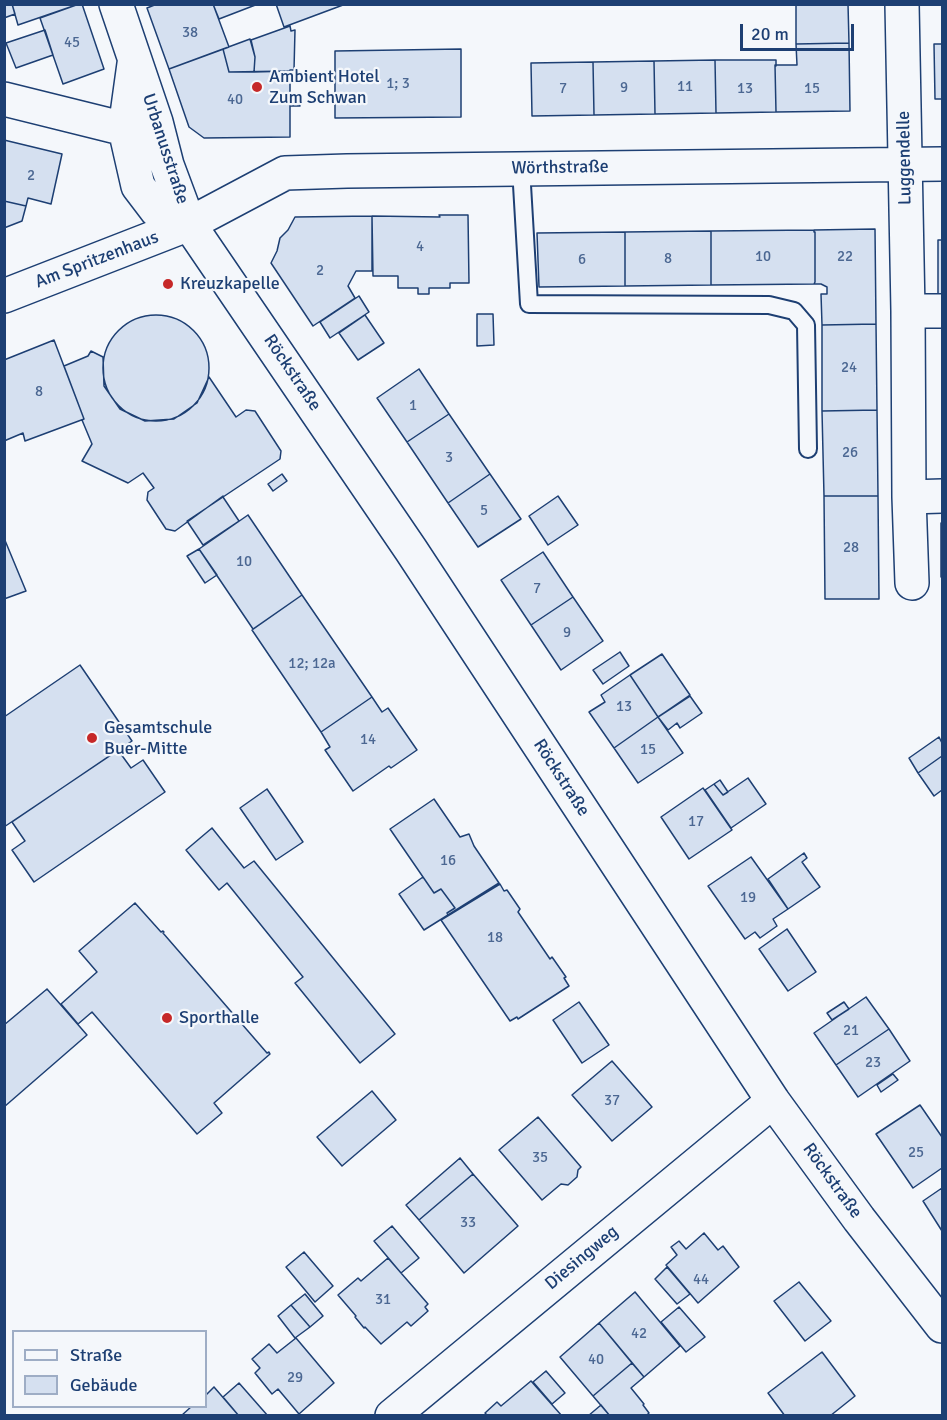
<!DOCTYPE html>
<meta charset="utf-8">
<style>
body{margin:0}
#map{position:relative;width:947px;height:1420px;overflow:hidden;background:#f4f7fb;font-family:Signika,sans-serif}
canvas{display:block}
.frame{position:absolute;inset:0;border:6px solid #1d3f73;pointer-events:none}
.legend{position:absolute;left:12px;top:1330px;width:195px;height:78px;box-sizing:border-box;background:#f4f7fb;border:2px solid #9eadc5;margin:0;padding:8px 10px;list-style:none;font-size:18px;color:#1d3f73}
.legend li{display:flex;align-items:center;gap:12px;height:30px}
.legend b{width:30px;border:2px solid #9eadc5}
.scale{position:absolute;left:740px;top:24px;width:114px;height:27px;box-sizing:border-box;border:3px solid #1d3f73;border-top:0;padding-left:8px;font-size:18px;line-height:21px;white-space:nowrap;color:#1d3f73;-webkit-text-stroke:4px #f4f7fb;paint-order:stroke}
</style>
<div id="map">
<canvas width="947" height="1420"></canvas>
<div class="frame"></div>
<ul class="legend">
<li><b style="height:8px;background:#f4f7fb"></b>Straße</li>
<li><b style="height:16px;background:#d5e0f0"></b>Gebäude</li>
</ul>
<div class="scale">20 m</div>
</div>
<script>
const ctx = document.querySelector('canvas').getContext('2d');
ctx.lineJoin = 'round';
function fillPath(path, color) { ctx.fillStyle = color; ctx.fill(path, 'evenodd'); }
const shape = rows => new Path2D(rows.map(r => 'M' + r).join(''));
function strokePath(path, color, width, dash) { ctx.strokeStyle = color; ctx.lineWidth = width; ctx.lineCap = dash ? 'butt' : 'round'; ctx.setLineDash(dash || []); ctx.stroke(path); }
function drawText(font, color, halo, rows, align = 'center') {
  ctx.font = font + ' Signika,sans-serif'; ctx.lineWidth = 4.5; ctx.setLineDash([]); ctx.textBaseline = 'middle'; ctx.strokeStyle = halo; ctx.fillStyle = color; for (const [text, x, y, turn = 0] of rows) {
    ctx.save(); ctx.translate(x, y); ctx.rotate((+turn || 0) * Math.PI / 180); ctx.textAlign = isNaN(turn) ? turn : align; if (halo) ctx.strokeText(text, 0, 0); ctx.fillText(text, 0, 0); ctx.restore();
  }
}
const building = shape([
 [4,4,12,4,15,14,4,18,4,4],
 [12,4,79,4,18,25,12,4],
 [79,4,82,4,104,69,63,84,40,18,79,4],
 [157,4,213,4,229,47,169,69,147,8,157,4],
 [213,4,258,4,219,19,213,4],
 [276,4,343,4,343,5,284,27,276,4],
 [796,4,848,4,849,43,796,44,796,4],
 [290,26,291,31,295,30,294,70,290,70,290,71,254,72,255,57,251,40,290,26],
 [45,30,53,55,16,68,6,43,45,30],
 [250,39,255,57,254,72,229,72,223,49,250,39],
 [849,43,850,111,776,112,775,65,797,65,796,44,849,43],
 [934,44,942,44,942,99,935,99,934,44],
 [223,49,229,72,290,71,290,137,204,138,189,127,169,69,223,49],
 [461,49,461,117,335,118,335,51,461,49],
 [715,60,716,113,655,114,654,61,715,60],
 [715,60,776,60,776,66,775,65,776,112,716,113,715,60],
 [654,61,655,114,594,115,593,62,654,61],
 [593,62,594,115,532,116,531,63,593,62],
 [290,94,300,94,300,106,290,106,290,94],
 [4,140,62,154,51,204,28,198,26,206,4,201,4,140],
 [4,201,26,206,22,221,4,228,4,201],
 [439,215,468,215,469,283,450,283,450,288,429,288,429,294,418,294,418,288,398,288,398,276,373,276,372,216,440,217,439,215],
 [372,216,372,271,356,271,348,286,355,298,313,326,271,263,277,251,280,238,288,230,295,217,372,216],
 [875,229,876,324,822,325,821,294,827,294,827,287,821,284,814,284,815,282,815,232,814,232,814,230,875,229],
 [814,230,814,232,815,232,815,282,814,284,711,285,711,231,814,230],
 [711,231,711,285,625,286,625,232,711,231],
 [625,232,625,286,539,287,537,233,625,232],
 [938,240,942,240,942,294,938,294,938,240],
 [359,296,369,312,330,338,320,322,359,296],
 [477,314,493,314,494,345,477,346,477,314],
 '103 368a53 53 0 1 1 106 0a53 53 0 1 1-106 0Z',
 [365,315,384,343,358,360,339,333,365,315],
 [876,324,877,410,822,411,822,325,876,324],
 [54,340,84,419,25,441,23,433,4,441,4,360,54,340],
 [91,351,103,357,104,386,120,409,145,421,174,419,197,403,209,377,236,417,246,410,255,411,281,451,280,459,223,497,223,496,175,531,166,529,147,500,148,492,154,488,143,473,128,483,82,461,92,444,82,420,84,419,64,366,88,356,91,351],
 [419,369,449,414,407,442,377,398,419,369],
 [877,410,878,496,824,496,822,411,877,410],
 [449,414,490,474,448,503,407,442,449,414],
 [282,474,287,481,273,491,268,484,282,474],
 [490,474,521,519,478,547,448,503,490,474],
 [558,496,578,525,548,545,529,516,558,496],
 [824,496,878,496,879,599,825,599,824,496],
 [223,497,239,521,203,545,187,521,223,497],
 [248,515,302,595,253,629,199,549,248,515],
 [941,523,942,523,942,577,941,577,941,523],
 [4,538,26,591,4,599,4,538],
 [199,549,217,575,205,583,187,556,199,549],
 [543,552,573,597,531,625,501,580,543,552],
 [302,595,372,697,321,732,252,630,302,595],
 [573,597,603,641,561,670,531,625,573,597],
 [620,652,629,666,603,684,593,670,620,652],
 [662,654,690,695,658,717,630,675,662,654],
 [80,665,132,741,4,827,4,717,80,665],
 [630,675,658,717,614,748,589,712,605,702,601,695,630,675],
 [690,696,702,713,680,728,677,723,668,730,658,717,690,696],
 [372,697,382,712,388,708,417,750,391,768,389,766,353,791,325,750,330,747,321,732,372,697],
 [658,717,683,753,638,783,614,748,658,717],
 [939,737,942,743,942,756,918,773,909,758,939,737],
 [118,750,131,768,143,760,165,792,34,882,12,850,25,841,12,822,118,750],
 [942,756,942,790,934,796,918,773,942,756],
 [748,778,766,804,731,828,705,790,714,784,723,795,748,778],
 [720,780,728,792,723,795,714,784,720,780],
 [703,788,732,830,689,859,661,817,703,788],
 [267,789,303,842,276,860,240,808,267,789],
 [434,799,460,837,469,834,474,846,499,883,448,915,447,913,455,908,441,889,434,893,390,829,434,799],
 [212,828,244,868,254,861,395,1034,360,1063,295,983,303,977,227,883,219,890,186,850,212,828],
 [804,853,807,858,802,862,820,887,788,909,768,879,804,853],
 [751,857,788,909,773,919,777,926,760,938,755,932,745,939,708,886,751,857],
 [423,877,434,893,441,889,455,908,447,913,448,915,424,930,399,894,423,877],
 [500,884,504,891,507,890,520,909,518,912,550,959,552,957,566,977,564,978,569,986,518,1019,517,1017,510,1021,441,920,500,884],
 [135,903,161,932,163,931,164,932,163,933,267,1053,269,1052,270,1054,214,1103,222,1113,197,1134,92,1012,78,1024,61,1004,97,972,79,951,135,903],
 [787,929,816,972,788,991,759,949,787,929],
 [47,989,87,1035,4,1107,4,1025,47,989],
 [866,997,889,1029,836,1065,814,1033,866,997],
 [579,1002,609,1045,582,1063,553,1020,579,1002],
 [844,1002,849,1009,832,1020,827,1013,844,1002],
 [889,1029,910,1061,858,1097,836,1065,889,1029],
 [612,1061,652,1107,612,1141,572,1095,612,1061],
 [893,1074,898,1080,881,1092,877,1085,893,1074],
 [372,1091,396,1120,342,1166,317,1137,372,1091],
 [920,1105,942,1137,942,1168,913,1188,876,1134,920,1105],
 [538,1117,581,1167,578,1170,577,1177,568,1185,561,1184,542,1200,499,1150,538,1117],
 [460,1158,473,1174,419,1220,406,1205,460,1158],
 [473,1174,518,1226,464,1273,419,1220,473,1174],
 [942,1188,942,1231,923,1201,942,1188],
 [392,1226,419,1258,401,1273,374,1241,392,1226],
 [704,1233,718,1250,723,1246,739,1267,698,1303,666,1265,677,1255,671,1247,679,1241,686,1249,704,1233],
 [304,1252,333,1286,315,1302,286,1267,304,1252],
 [388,1258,428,1304,425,1307,428,1311,411,1326,407,1322,381,1344,365,1327,364,1328,355,1317,356,1316,338,1295,358,1278,361,1281,388,1258],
 [667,1267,690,1294,677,1304,655,1279,667,1267],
 [799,1282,831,1321,805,1341,774,1301,799,1282],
 [635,1292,680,1346,644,1377,599,1323,635,1292],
 [305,1294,323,1316,310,1327,291,1305,305,1294],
 [291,1305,310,1327,295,1338,278,1316,291,1305],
 [679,1307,705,1337,686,1352,661,1322,679,1307],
 [599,1323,632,1363,593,1396,560,1357,599,1323],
 [296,1338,334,1383,299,1414,278,1389,272,1394,255,1373,260,1368,252,1359,269,1344,277,1353,296,1338],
 [822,1352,855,1396,830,1416,785,1416,768,1393,822,1352],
 [632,1363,644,1377,631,1388,644,1404,643,1405,649,1413,646,1416,610,1416,593,1396,632,1363],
 [546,1371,565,1393,552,1404,533,1382,546,1371],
 [531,1381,562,1416,488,1416,485,1413,497,1402,501,1406,531,1381],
 [239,1383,268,1416,239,1416,223,1397,239,1383],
 [214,1387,239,1416,181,1416,192,1406,206,1406,206,1395,214,1387],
 [601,1405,610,1416,588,1416,601,1405]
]);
fillPath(building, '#d5e0f0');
strokePath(building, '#1d3f73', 1.5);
const lane = shape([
 [521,168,529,304,769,305,794,311,806,325,808,449]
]);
const street = shape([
 [116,4,156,122,167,165,189,224,411,550,773,1101,859,1219,942,1326],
 [902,4,908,311,909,497,912,583],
 [134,64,125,129,138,186,157,211,189,224],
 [4,99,125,129,146,125],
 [4,296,189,224,285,173,347,171,942,164],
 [908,311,942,311],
 [909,497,942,496],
 [392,1416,773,1101]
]);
strokePath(lane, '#1d3f73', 20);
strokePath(street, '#1d3f73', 36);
strokePath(lane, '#f4f7fb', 16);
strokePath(street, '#f4f7fb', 33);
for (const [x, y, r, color] of [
 [257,87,6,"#c62828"],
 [168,284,6,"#c62828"],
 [92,738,6,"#c62828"],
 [167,1018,6,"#c62828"]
]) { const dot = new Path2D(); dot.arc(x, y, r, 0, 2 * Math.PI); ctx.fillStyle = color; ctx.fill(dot); strokePath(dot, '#f4f7fb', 2); }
drawText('15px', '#4b6792', null, [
 ["38",190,33],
 ["45",72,43],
 ["1; 3",398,84],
 ["11",685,87],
 ["9",624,88],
 ["7",563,89],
 ["13",745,89],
 ["15",812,89],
 ["40",235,100],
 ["2",31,176],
 ["4",420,247],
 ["10",763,257],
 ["22",845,257],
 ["8",668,259],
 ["6",582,260],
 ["2",320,271],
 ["24",849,368],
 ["8",39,392],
 ["1",413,406],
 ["26",850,453],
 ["3",449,458],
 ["5",484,511],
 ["28",851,548],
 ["10",244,562],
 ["7",537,589],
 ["9",567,633],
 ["12; 12a",312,664],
 ["13",624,707],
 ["14",368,740],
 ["15",648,750],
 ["17",696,822],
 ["16",448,861],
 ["19",748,898],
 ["18",495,938],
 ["21",851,1031],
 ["23",873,1063],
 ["37",612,1101],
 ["25",916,1153],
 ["35",540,1158],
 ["33",468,1223],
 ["44",701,1280],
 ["31",383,1300],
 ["42",639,1334],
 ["40",596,1360],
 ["29",295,1378]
]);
drawText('18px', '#1d3f73', '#f4f7fb', [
 ["Ambient Hotel",269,77],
 ["Zum Schwan",269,98],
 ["Kreuzkapelle",180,284],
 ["Gesamtschule",104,728],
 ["Buer-Mitte",104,749],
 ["Sporthalle",179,1018]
], 'left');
drawText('18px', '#1d3f73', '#f4f7fb', [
 ["Urbanusstraße",165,149,72],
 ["Luggendelle",905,158,-91],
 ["Wörthstraße",560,168,-1],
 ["Am Spritzenhaus",97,260,-21],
 ["Röckstraße",292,373,56],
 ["Röckstraße",561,778,57],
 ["Röckstraße",832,1181,54],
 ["Diesingweg",582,1258,-40]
]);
</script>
